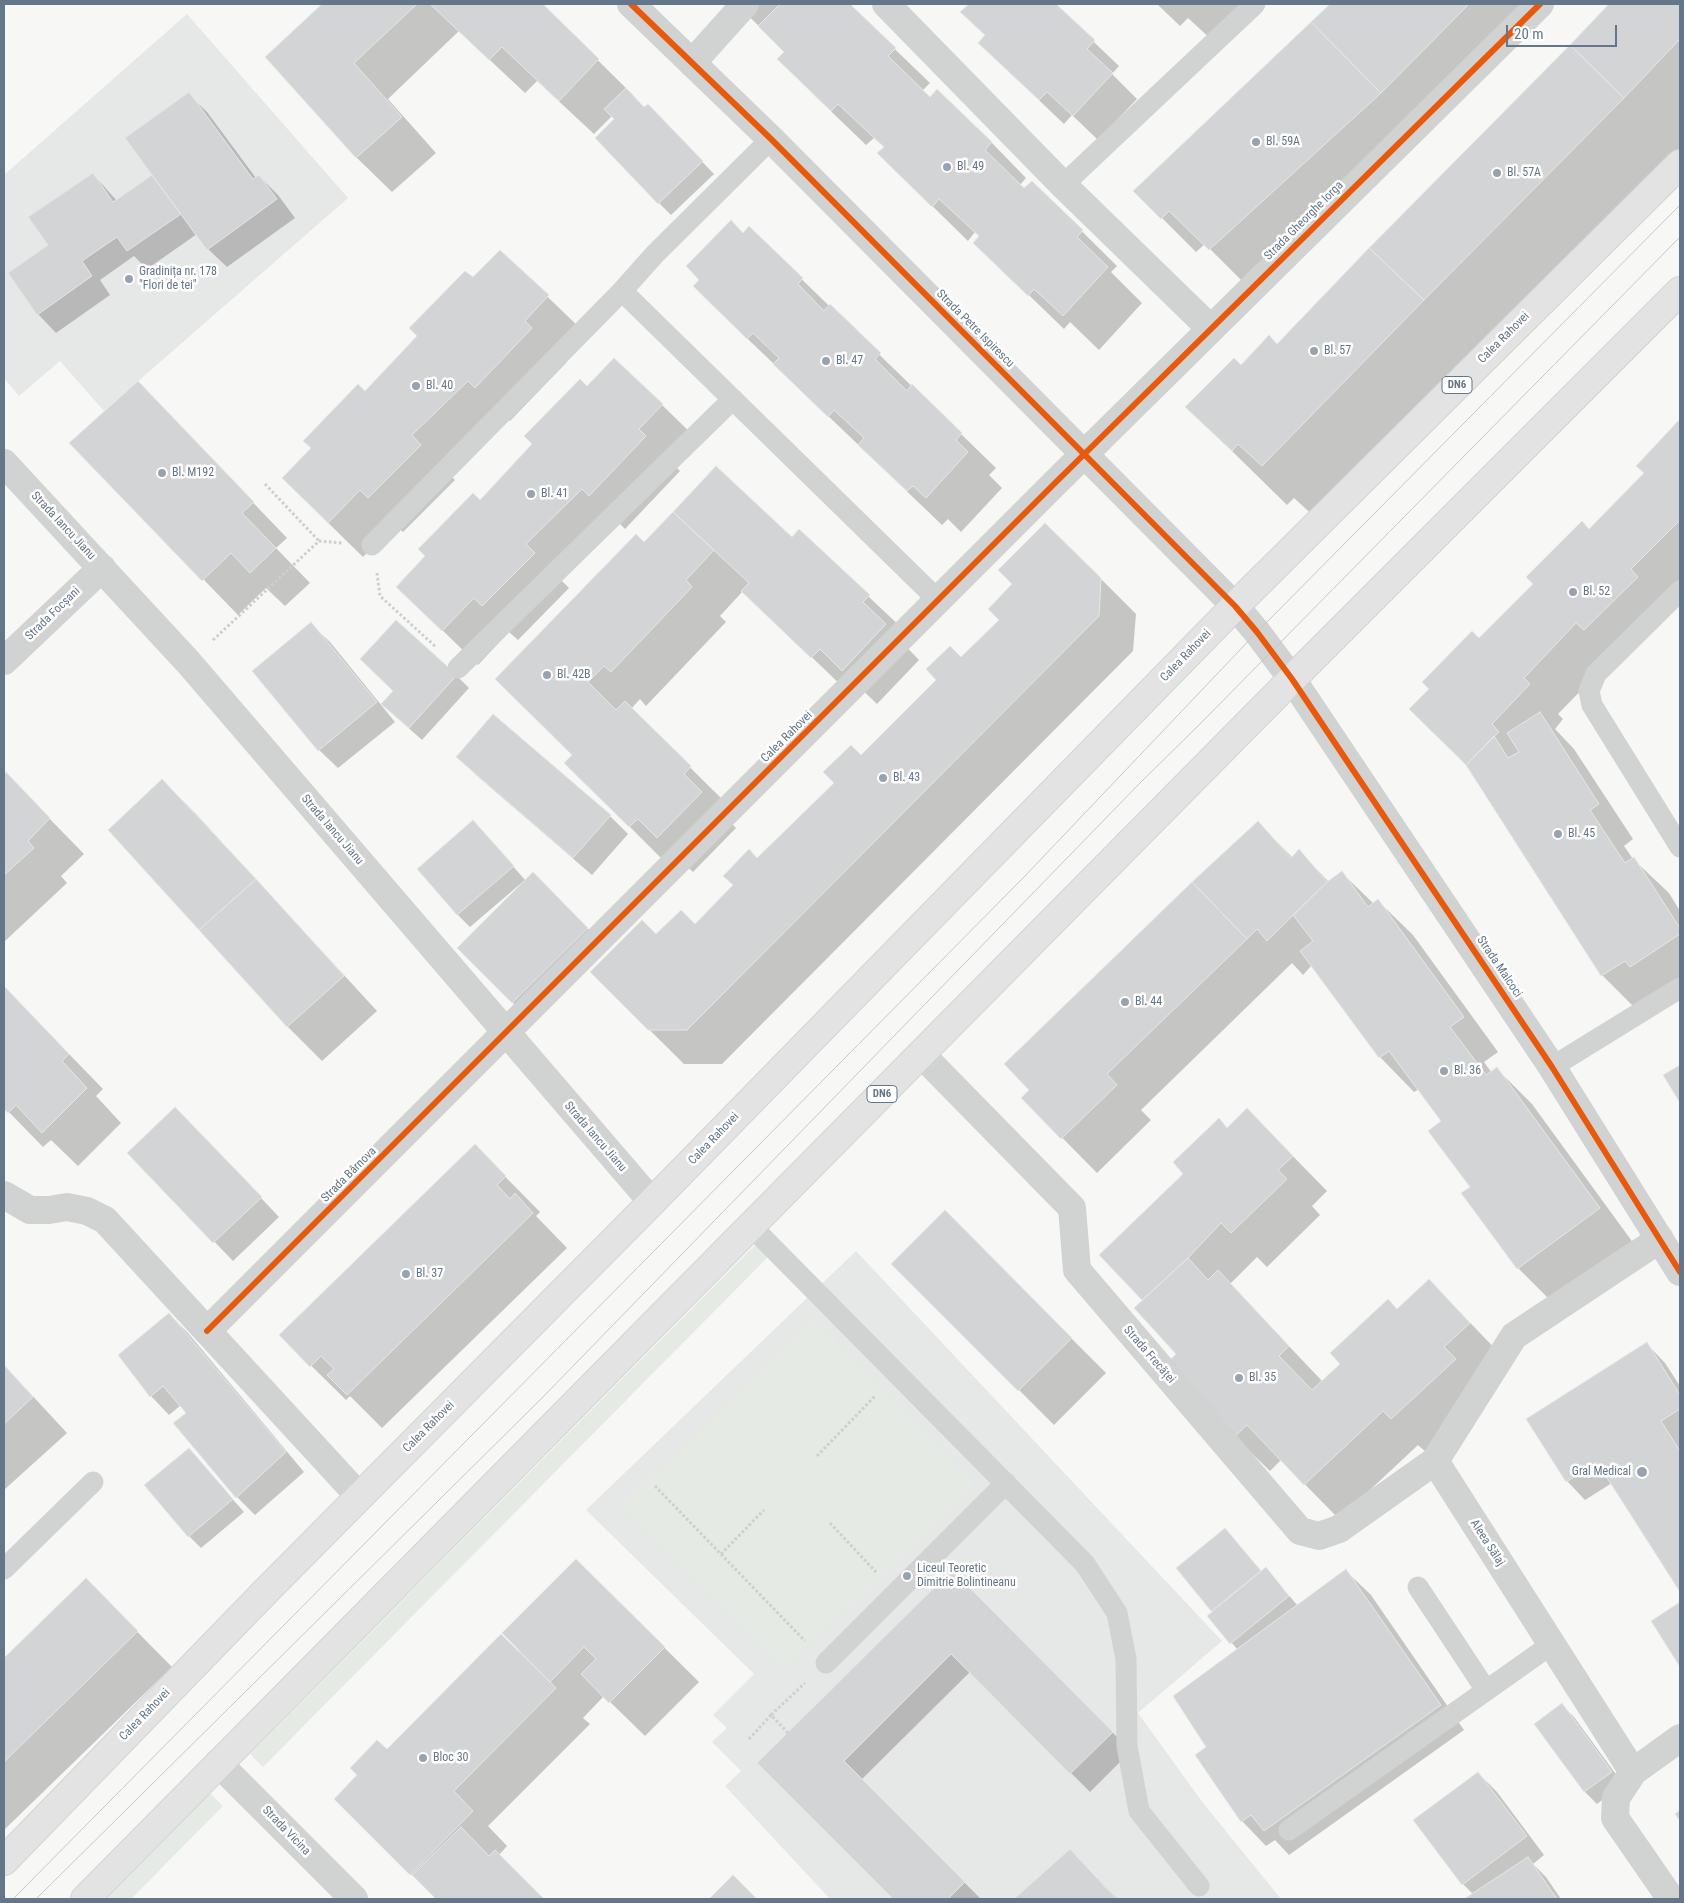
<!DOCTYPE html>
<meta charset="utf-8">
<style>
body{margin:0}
#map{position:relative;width:1684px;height:1903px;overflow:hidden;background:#f7f7f6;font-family:"Roboto Condensed",sans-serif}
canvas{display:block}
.frame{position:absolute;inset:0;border:5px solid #647689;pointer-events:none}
.scale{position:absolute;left:1506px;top:25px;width:111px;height:22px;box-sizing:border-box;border:2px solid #647689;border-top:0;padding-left:6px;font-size:15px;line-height:18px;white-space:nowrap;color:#647689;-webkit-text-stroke:4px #fff;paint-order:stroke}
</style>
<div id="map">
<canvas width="1684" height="1903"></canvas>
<div class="frame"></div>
<div class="scale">20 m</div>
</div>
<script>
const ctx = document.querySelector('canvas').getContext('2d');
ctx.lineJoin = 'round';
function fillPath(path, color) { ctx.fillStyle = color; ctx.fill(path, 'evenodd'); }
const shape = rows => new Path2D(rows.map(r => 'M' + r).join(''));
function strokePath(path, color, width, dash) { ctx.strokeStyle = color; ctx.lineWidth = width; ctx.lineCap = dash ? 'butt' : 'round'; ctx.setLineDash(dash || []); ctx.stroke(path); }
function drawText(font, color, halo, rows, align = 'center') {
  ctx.font = font + ' "Roboto Condensed",sans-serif'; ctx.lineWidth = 5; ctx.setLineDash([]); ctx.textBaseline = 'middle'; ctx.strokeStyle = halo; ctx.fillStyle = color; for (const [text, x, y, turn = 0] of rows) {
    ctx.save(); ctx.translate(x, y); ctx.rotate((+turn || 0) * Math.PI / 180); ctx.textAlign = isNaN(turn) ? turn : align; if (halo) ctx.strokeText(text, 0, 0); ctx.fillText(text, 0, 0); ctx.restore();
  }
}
fillPath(shape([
 [187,14,348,198,104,411,60,361,19,396,4,378,4,175],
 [856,1251,1222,1641,1138,1713,1203,1803,1281,1899,830,1899,725,1786,741,1771,712,1742,727,1728,713,1715,754,1674,586,1510]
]), '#e6e7e7');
fillPath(shape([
 [758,1242,771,1254,263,1767,250,1754],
 [814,1318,976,1486,785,1668,620,1507],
 [210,1793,223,1806,131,1899,106,1899]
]), '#e6eae4');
fillPath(shape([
 [323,4,541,4,633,95,632,96,645,109,660,118,714,174,671,215,659,203,612,116,594,134,537,81,525,93,459,31,388,99,436,153,392,192,357,158,266,57],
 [736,4,848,4,930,83,922,91,930,99,937,91,992,143,1026,178,1020,185,1024,189,1032,182,1117,266,1111,272,1142,303,1099,350,1070,322,1064,329,975,243,980,237,975,232,968,241,914,188,885,148,874,138,866,145,813,94,786,52],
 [970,4,1054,4,1119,66,1112,74,1137,99,1098,140,1072,115,1064,124,1004,67,986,36,962,12],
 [1157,4,1248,4,1213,41,1188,18,1180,26],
 [1331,4,1538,4,1244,283,1205,244,1196,252,1135,191],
 [1611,4,1680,4,1680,151,1318,520,1294,498,1287,505,1187,407,1241,366,1277,346],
 [188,94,207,112,256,178,259,176,278,195,295,218,227,267,208,249,197,234,147,269,134,256,100,280,110,295,56,333,38,314,50,246,93,174,117,201,154,175],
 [749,228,996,468,989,475,1002,488,961,532,948,519,942,525,729,321,743,235],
 [500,251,583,331,566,363,510,421,503,414,446,471,455,480,403,532,395,524,363,557,318,513,365,393],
 [587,387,662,405,697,439,673,464,680,471,625,529,618,522,560,579,569,588,518,640,509,632,478,665,433,621,480,502],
 [172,418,287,538,276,548,310,583,285,606,266,588,238,615,71,443],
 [1680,421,1680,589,1558,714,1563,719,1555,729,1574,749,1633,839,1624,846,1633,859,1669,893,1680,911,1680,992,1637,1010,1602,975,1469,767,1479,639,1590,530,1645,473,1638,466],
 [799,531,904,630,897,637,919,660,877,704,855,683,847,691,743,591,720,616,726,622,646,706,640,699,631,709,725,802,717,809,736,828,693,872,673,853,664,861,566,763,574,755,497,679,644,544,792,539],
 [1101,579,1136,614,1133,651,722,1064,684,1064,591,972,656,936,695,926,757,860,961,659],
 [311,624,330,642,395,722,338,768,319,750],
 [457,676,469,688,422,740,395,716],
 [458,757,610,816,628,834,592,875,476,775],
 [6,774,84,854,61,876,67,883,4,942,4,776],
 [162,780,197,815,377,1011,322,1061,287,1026],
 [473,821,526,881,533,874,606,947,531,1021,458,948,526,881,525,880,470,927,457,914],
 [1258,823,1293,858,1299,851,1329,882,1342,873,1374,904,1378,901,1413,935,1498,1052,1484,1062,1492,1073,1497,1069,1532,1104,1634,1244,1553,1303,1518,1268,1463,1194,1471,1188,1442,1122,1419,1089,1414,1092,1380,1057,1312,965,1303,975,1292,963,1141,1110,1151,1120,1097,1173,1023,1098],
 [4,987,103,1089,96,1096,121,1123,78,1166,51,1140,43,1147,4,1107],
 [194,1127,279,1217,233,1261,129,1153],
 [1228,1129,1282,1145,1327,1191,1312,1206,1320,1215,1267,1267,1257,1257,1230,1284,1323,1382,1429,1280,1504,1358,1427,1453,1418,1445,1339,1519,1281,1460,1270,1471,1235,1437,1178,1354,1144,1300,1101,1255,1185,1174],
 [475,1146,540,1212,536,1216,567,1248,382,1428,350,1396,346,1400,280,1335],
 [945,1212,1106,1373,1054,1425,893,1264],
 [169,1314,188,1333,304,1472,255,1515,237,1497,188,1413,181,1405,169,1415,151,1396,120,1355],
 [1647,1344,1665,1363,1680,1386,1680,1439,1679,1440,1680,1443,1680,1589,1612,1483,1585,1500,1567,1481],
 [4,1365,67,1433,4,1490],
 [189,1450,244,1512,201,1548,189,1536],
 [1225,1529,1262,1572,1266,1569,1298,1606,1346,1571,1371,1595,1464,1730,1289,1855,1275,1840,1266,1846,1242,1821,1208,1748,1238,1650,1208,1616,1213,1612,1178,1568],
 [576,1560,699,1682,645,1736,604,1696,583,1718,590,1724,488,1826,507,1846,499,1855,543,1899,436,1899,335,1799,387,1750,520,1651,503,1633],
 [952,1572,1131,1751,1090,1792,970,1672,861,1780,981,1899,895,1899,759,1763],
 [86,1580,172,1667,4,1830,4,1659],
 [1680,1603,1680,1664,1652,1621],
 [1562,1705,1574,1717,1623,1784,1597,1804,1584,1791],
 [1478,1773,1497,1792,1544,1855,1533,1864,1546,1877,1561,1899,1466,1899,1473,1894,1463,1884],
 [1070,1850,1117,1899,1016,1899]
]), '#0003');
const building = shape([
 [322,4,417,4,354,63,402,117,356,158,265,57,322,4],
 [430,4,543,4,599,59,559,101,502,47,489,60,430,4],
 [780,4,850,4,896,48,888,56,930,97,937,89,992,142,985,150,1024,188,1032,181,1083,230,1077,237,1108,267,1063,316,1034,289,1028,296,973,243,979,236,939,199,932,207,877,153,884,147,838,104,831,111,777,59,784,52,758,26,780,4],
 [969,4,1056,4,1095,40,1087,49,1113,73,1073,116,1047,92,1039,100,978,43,985,35,960,12,969,4],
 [1330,4,1469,4,1381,93,1311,22,1330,4],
 [1609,4,1680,4,1680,39,1624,98,1570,45,1609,4],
 [1311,22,1381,93,1209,250,1169,211,1161,219,1133,191,1311,22],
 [1570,45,1624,98,1424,300,1369,248,1570,45],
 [626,88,644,107,648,104,703,161,658,204,595,138,614,119,604,109,626,88],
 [189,92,253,179,259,175,277,199,207,250,125,138,189,92],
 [93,173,113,202,152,175,181,214,127,251,117,237,82,261,92,276,37,315,8,273,48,245,28,217,93,173],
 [731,220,743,233,749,226,803,278,798,284,824,311,830,304,881,353,875,359,907,391,912,384,962,433,956,440,968,452,926,498,913,486,907,491,858,445,864,438,834,410,828,417,773,364,779,358,753,333,747,339,693,286,699,280,686,266,731,220],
 [1369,248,1424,300,1262,466,1238,444,1232,451,1185,407,1234,358,1241,365,1269,335,1277,344,1369,248],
 [500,250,549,295,525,321,532,328,475,388,468,381,412,435,421,445,368,498,360,490,328,523,282,478,311,448,303,441,358,384,365,391,417,336,409,328,465,271,473,277,500,250],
 [614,358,663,404,639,429,646,436,589,496,582,489,526,544,535,553,482,606,474,598,442,631,396,587,425,556,418,549,473,493,480,500,532,444,524,436,580,379,587,386,614,358],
 [138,381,254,502,242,513,276,548,250,573,231,553,202,581,69,443,138,381],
 [1680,419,1680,520,1631,569,1638,577,1584,630,1576,623,1524,678,1530,684,1492,724,1499,732,1466,765,1409,709,1429,689,1422,682,1472,631,1479,638,1533,584,1526,577,1582,521,1589,529,1644,473,1636,466,1680,419],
 [716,466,792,537,799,529,870,595,863,602,886,624,842,671,820,649,811,658,741,591,749,583,673,512,716,466],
 [673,512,714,550,686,580,692,587,611,672,604,666,588,682,616,710,625,701,691,766,684,774,702,792,657,838,638,819,629,827,564,763,572,755,495,679,636,534,644,542,673,512],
 [1045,523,1101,578,1099,616,687,1030,648,1030,590,972,642,920,656,934,681,910,695,924,733,885,723,876,749,849,757,858,834,783,823,772,851,745,861,755,936,680,926,669,950,646,961,657,999,620,988,609,1012,584,998,570,1045,523],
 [396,620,457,675,409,728,381,704,393,691,360,659,396,620],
 [311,622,377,702,318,751,252,671,311,622],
 [1540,712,1599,804,1590,810,1625,863,1634,857,1680,928,1680,934,1630,967,1625,961,1601,976,1466,765,1494,736,1508,758,1519,752,1507,733,1540,712],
 [493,714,611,815,573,858,456,757,493,714],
 [6,772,50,818,28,841,34,848,4,875,4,775,6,772],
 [162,779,256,879,199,930,108,830,162,779],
 [473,820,514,866,457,915,417,869,473,820],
 [1258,821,1291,858,1299,849,1327,882,1267,941,1257,929,1247,939,1192,882,1258,821],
 [1342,871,1368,907,1378,899,1464,1017,1450,1027,1486,1075,1497,1067,1600,1208,1517,1269,1461,1193,1470,1187,1428,1131,1441,1121,1389,1051,1379,1058,1300,951,1313,941,1293,915,1327,882,1342,871],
 [533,872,588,928,512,1003,457,948,533,872],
 [256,879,344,976,287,1027,199,930,256,879],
 [1192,882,1247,939,1107,1074,1117,1085,1061,1139,1021,1098,1029,1090,1004,1064,1192,882],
 [4,986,69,1054,62,1061,87,1088,42,1133,16,1105,8,1113,4,1109,4,986],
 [1680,1065,1680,1103,1663,1075,1680,1065],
 [175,1107,262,1197,213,1243,127,1153,175,1107],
 [1247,1108,1293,1156,1278,1170,1287,1179,1231,1233,1221,1223,1188,1258,1142,1300,1099,1255,1183,1174,1173,1162,1219,1118,1227,1128,1247,1108],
 [475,1144,506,1176,497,1185,510,1199,515,1193,533,1213,347,1395,327,1375,334,1369,321,1356,310,1367,279,1335,475,1144],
 [945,1210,1072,1338,1018,1391,891,1264,945,1210],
 [1188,1258,1208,1280,1218,1270,1289,1346,1279,1356,1312,1390,1340,1364,1330,1353,1388,1299,1397,1309,1429,1279,1470,1323,1444,1347,1456,1359,1391,1419,1383,1411,1304,1485,1247,1425,1234,1437,1165,1365,1176,1354,1134,1308,1188,1258],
 [169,1313,286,1452,236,1498,173,1423,186,1413,163,1386,150,1397,118,1355,169,1313],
 [1647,1342,1680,1395,1680,1409,1661,1421,1680,1451,1680,1592,1597,1462,1566,1482,1526,1419,1647,1342],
 [4,1365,33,1397,4,1424,4,1365],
 [189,1448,233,1499,188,1537,144,1485,189,1448],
 [1225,1528,1261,1571,1211,1611,1176,1568,1225,1528],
 [576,1559,665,1647,609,1703,581,1674,596,1659,584,1647,550,1682,502,1633,576,1559],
 [1266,1567,1289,1596,1230,1644,1207,1616,1266,1567],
 [1346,1569,1441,1705,1264,1831,1251,1815,1241,1822,1195,1755,1206,1747,1173,1696,1346,1569],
 [952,1570,1113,1732,1070,1774,951,1654,844,1761,965,1882,948,1899,893,1899,757,1763,952,1570],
 [86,1578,138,1631,4,1762,4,1658,86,1578],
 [1680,1602,1680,1667,1651,1621,1680,1602],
 [501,1634,556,1688,454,1791,473,1811,410,1875,334,1799,357,1775,350,1768,377,1740,387,1749,501,1634],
 [1562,1703,1612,1772,1584,1792,1534,1724,1562,1703],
 [1478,1772,1527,1836,1462,1885,1413,1820,1478,1772],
 [1680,1810,1680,1821,1675,1814,1680,1810],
 [461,1827,489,1856,495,1850,544,1899,436,1899,412,1875,461,1827],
 [1070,1849,1116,1899,1014,1899,1070,1849],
 [1528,1857,1557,1899,1464,1899,1528,1857],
 [733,1875,757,1899,709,1899,733,1875]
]);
fillPath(building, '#d3d4d5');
strokePath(building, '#e6e6e6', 1);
const primary = shape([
 [4,1861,267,1590,652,1202,1235,606,1680,164],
 [85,1899,1292,679,1680,291]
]);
strokePath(primary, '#d2d4d5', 30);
strokePath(shape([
 [265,484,319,541],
 [377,573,380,596,436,647],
 [213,640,319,541,342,543],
 [817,1456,876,1395],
 [655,1486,805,1641],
 [830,1523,876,1572],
 [721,1554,764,1510],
 [788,1733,771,1715,805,1683],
 [749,1739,771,1715]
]), '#cccecf', 3, [2.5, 2.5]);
strokePath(shape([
 [1063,185,1255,4],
 [622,291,938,600],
 [372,545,622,291,655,254,771,139],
 [1680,591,1596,674,1589,691,1592,705,1680,847],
 [458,668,733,399],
 [1552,1067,1680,988],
 [751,1226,1085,1564,1117,1613,1126,1659,1127,1746,1139,1811,1199,1886],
 [4,1569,93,1482],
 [1418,1587,1486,1690],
 [826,1663,1006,1483],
 [1289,1830,1552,1644]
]), '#d1d2d2', 21);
strokePath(shape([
 [886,4,1063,185,1211,329],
 [692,63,745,4],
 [4,463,189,663,652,1202],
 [4,661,102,568],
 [1292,679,1552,1067,1680,1272],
 [921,1054,1072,1208,1077,1270,1300,1531,1319,1536,1339,1529,1435,1461],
 [4,1195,30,1210,49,1210,67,1207,87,1211,105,1220,360,1497],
 [207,1331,1054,484,1540,4],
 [218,1763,354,1899],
 [1633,1772,1435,1461,1514,1336,1660,1239],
 [1671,1899,1615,1818,1616,1798,1633,1772,1680,1738]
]), '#d1d2d2', 28);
strokePath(shape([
 [631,4,771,139,1235,606,1257,632,1292,679]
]), '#d1d2d2', 28);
strokePath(primary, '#e3e3e3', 28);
strokePath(shape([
 [13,1899,1024,877,1257,632,1680,205],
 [36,1899,542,1398,1140,783,1199,725,1680,237]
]), '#c6c7c9', 1);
strokePath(shape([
 [631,4,771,139,1235,606,1257,632,1292,679,1552,1067,1680,1272],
 [207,1331,1054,484,1540,4]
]), '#e8590c', 6);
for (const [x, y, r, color] of [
 [1256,142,5,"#97a3af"],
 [947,167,5,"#97a3af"],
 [1497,173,5,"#97a3af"],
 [129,279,5,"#97a3af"],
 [1314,351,5,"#97a3af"],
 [826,361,5,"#97a3af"],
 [416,386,5,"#97a3af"],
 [162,473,5,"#97a3af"],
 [531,494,5,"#97a3af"],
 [1573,592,5,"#97a3af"],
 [547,675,5,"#97a3af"],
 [883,778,5,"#97a3af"],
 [1558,834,5,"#97a3af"],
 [1125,1002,5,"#97a3af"],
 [1444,1071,5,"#97a3af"],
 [406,1274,5,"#97a3af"],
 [1239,1378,5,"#97a3af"],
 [1642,1472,6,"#97a3af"],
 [907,1576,5,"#97a3af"],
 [423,1758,5,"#97a3af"]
]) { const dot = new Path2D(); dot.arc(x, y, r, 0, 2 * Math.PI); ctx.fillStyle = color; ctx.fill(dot); strokePath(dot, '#fff', 2); }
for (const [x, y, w] of [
 [1457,385,30],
 [882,1094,30]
]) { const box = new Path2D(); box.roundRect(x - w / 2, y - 8.5, w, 17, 4); ctx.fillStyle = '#fff'; ctx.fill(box); strokePath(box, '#647689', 1); }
drawText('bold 11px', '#647689', null, [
 ["DN6",1457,385],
 ["DN6",882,1094]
]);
drawText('12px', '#647689', '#fff', [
 ["Bl. 59A",1266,142],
 ["Bl. 49",957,167],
 ["Bl. 57A",1507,173],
 ["Gradinița nr. 178",139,272],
 ["\"Flori de tei\"",139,286],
 ["Bl. 57",1324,351],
 ["Bl. 47",836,361],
 ["Bl. 40",426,386],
 ["Bl. M192",172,473],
 ["Bl. 41",541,494],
 ["Bl. 52",1583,592],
 ["Bl. 42B",557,675],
 ["Bl. 43",893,778],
 ["Bl. 45",1568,834],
 ["Bl. 44",1135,1002],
 ["Bl. 36",1454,1071],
 ["Bl. 37",416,1274],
 ["Bl. 35",1249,1378],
 ["Gral Medical",1631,1472,"right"],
 ["Liceul Teoretic",917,1569],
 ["Dimitrie Bolintineanu",917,1583],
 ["Bloc 30",433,1758]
], 'left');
drawText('12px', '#647689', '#fff', [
 ["Strada Gheorghe Iorga",1304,221,-45],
 ["Strada Petre Ispirescu",975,329,45],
 ["Calea Rahovei",1504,338,-45],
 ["Strada Iancu Jianu",63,526,47],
 ["Strada Focșani",53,614,-44],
 ["Calea Rahovei",1186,656,-46],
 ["Calea Rahovei",787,737,-45],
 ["Strada Iancu Jianu",332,830,49],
 ["Strada Malcoci",1499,967,56],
 ["Strada Iancu Jianu",595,1137,49],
 ["Calea Rahovei",714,1139,-46],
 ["Strada Bârnova",349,1175,-45],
 ["Strada Frecăței",1149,1355,49],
 ["Calea Rahovei",429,1427,-45],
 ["Aleea Sălaj",1487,1543,57],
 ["Calea Rahovei",145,1715,-46],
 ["Strada Vicina",286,1831,46]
]);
</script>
